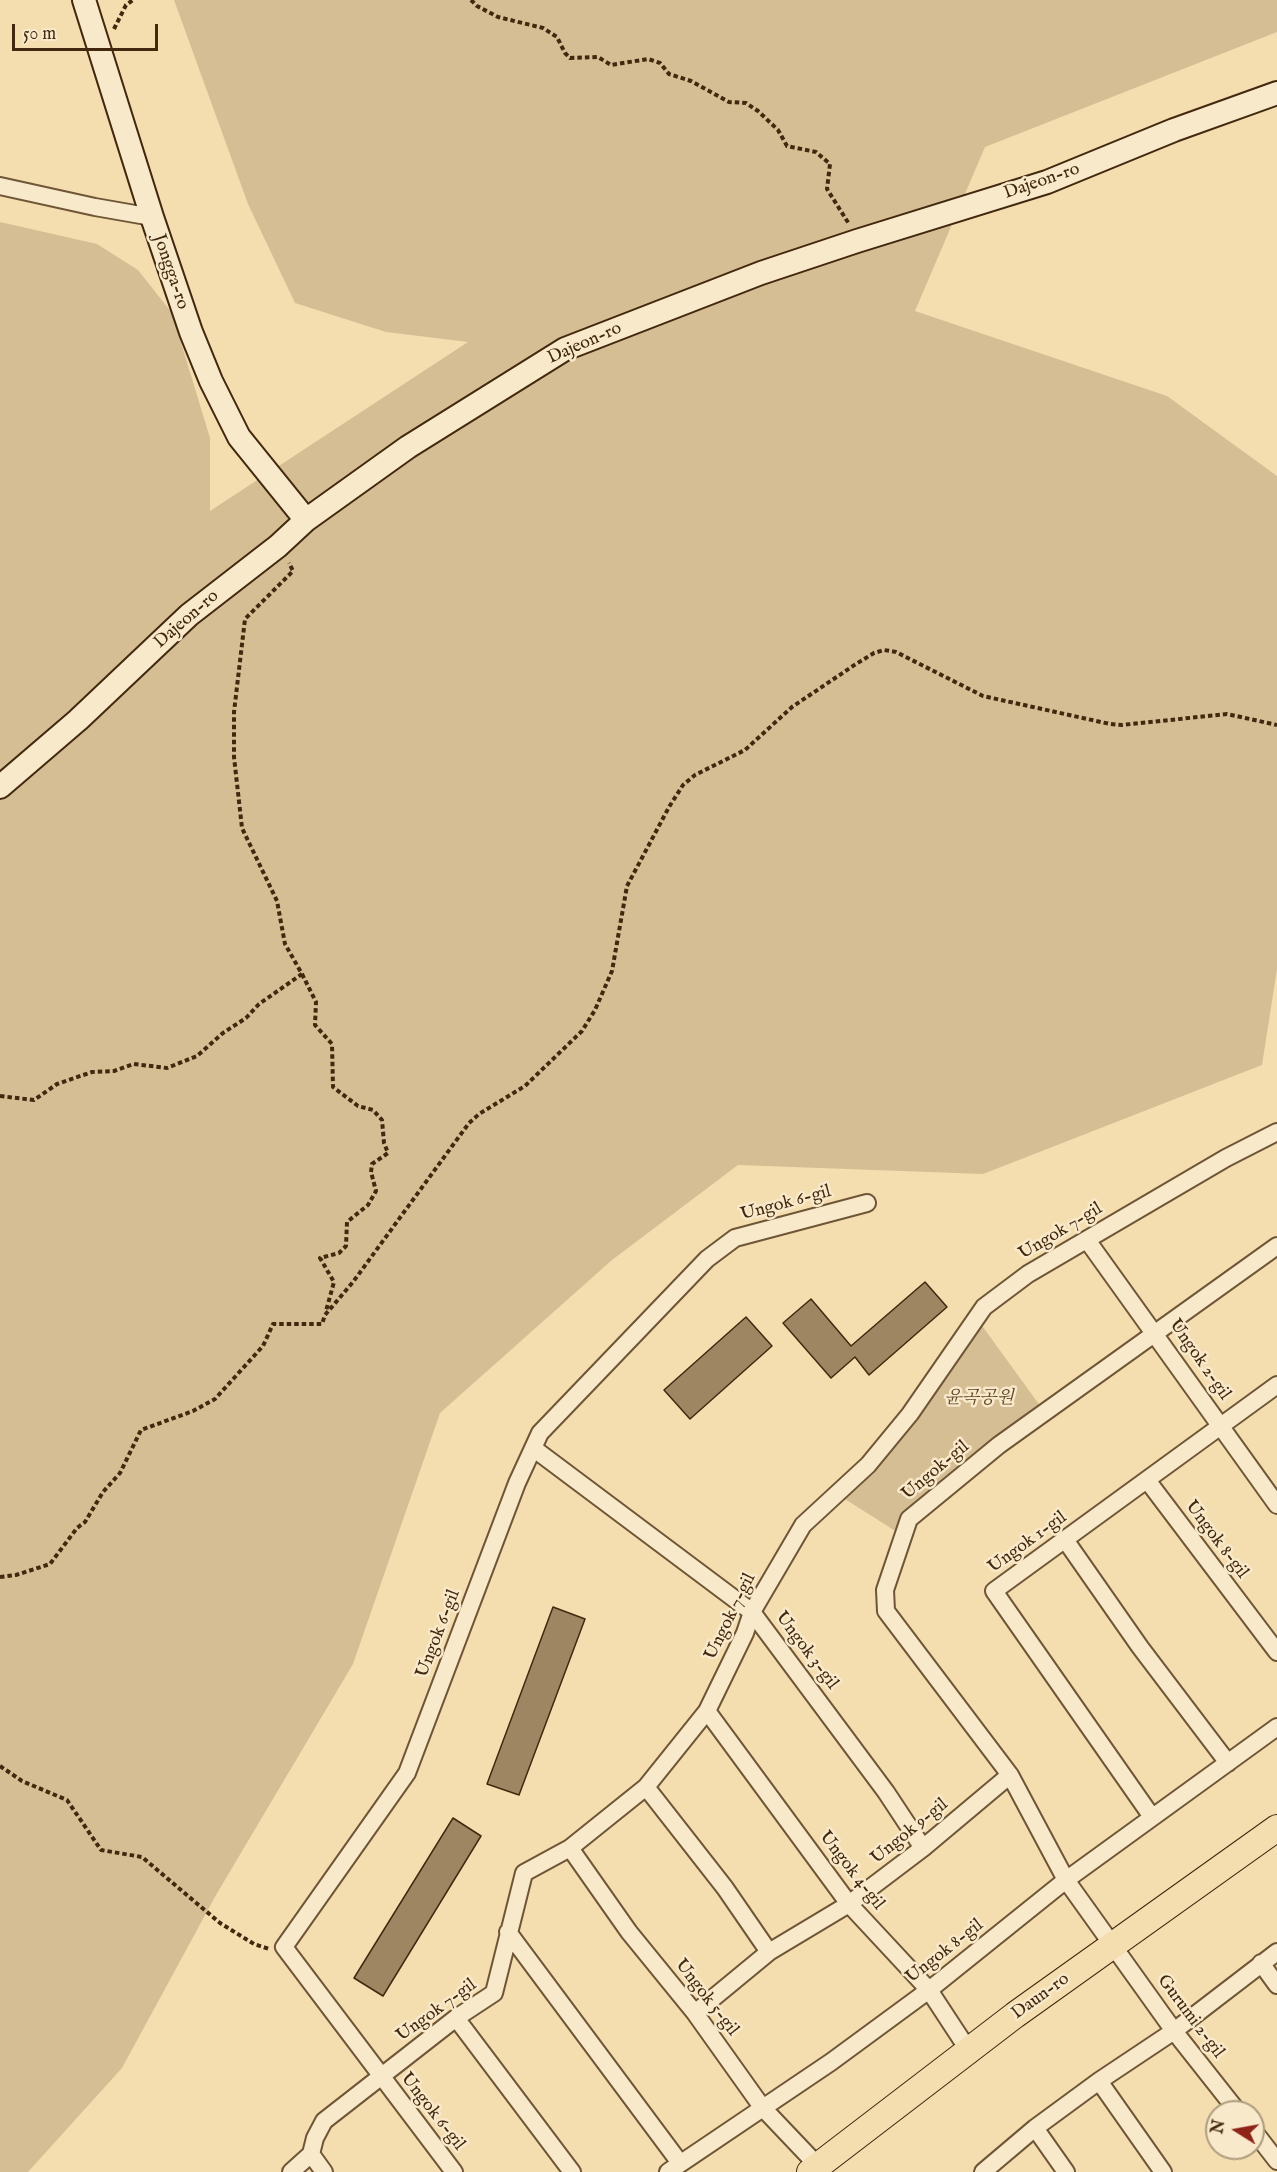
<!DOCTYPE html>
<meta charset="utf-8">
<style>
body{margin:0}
#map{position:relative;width:1277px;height:2172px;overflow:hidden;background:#f4ddaf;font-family:"IM FELL English",serif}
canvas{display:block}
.north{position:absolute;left:1205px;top:2100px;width:60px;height:60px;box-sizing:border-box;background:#f8e9cb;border:2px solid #af9c7f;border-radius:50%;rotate:281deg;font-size:16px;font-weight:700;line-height:24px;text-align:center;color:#42280e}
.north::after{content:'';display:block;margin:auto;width:21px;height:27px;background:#8f2418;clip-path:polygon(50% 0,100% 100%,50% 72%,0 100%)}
.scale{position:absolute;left:12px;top:24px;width:146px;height:27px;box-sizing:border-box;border:3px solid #42280e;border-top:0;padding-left:8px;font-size:18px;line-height:21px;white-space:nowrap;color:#42280e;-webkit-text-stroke:4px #f8e9cb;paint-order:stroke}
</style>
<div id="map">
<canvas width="1277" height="2172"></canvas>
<div class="north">N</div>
<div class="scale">50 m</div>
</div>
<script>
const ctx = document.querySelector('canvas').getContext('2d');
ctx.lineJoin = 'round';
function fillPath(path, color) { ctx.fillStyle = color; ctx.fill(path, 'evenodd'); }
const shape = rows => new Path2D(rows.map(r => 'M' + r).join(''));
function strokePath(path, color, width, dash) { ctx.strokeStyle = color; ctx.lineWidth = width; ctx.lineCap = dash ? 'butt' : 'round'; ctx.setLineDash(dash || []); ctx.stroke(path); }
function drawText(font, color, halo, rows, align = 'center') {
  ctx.font = font + ' "IM FELL English","Noto Serif KR",serif'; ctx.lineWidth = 5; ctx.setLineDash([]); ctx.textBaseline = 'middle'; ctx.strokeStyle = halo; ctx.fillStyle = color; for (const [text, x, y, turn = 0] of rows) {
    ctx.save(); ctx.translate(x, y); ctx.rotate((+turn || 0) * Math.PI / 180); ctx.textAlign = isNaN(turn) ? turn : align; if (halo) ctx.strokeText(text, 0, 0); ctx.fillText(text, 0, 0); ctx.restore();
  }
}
fillPath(shape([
 [174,0,1277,0,1277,32,985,147,915,311,1167,396,1277,476,1277,969,1262,1065,983,1174,738,1165,612,1260,440,1413,353,1664,216,1895,122,2068,28,2172,0,2172,0,222,97,244,138,270,172,313,210,438,210,511,468,342,386,332,295,303,248,204],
 [980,1323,1041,1407,913,1505,897,1532,840,1496]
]), '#d6be94');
const building = shape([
 [925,1282,947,1307,869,1375,855,1357,831,1378,783,1323,811,1299,851,1346,925,1282],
 [746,1317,772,1346,690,1419,664,1390,746,1317],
 [553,1607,585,1619,519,1795,487,1784,553,1607],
 [453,1818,481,1836,383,1996,354,1978,453,1818]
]);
fillPath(building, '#9f8662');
strokePath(building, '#42280e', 1.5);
const street = shape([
 [0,186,95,207,152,217],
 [1087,1240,1277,1505],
 [533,1448,752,1612,886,1792,923,1848],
 [1147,1480,1277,1652],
 [1066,1541,1140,1647,1228,1763],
 [707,1711,849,1904,929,1990,969,2051],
 [646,1787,725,1888,769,1952],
 [1152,1817,994,1591,1277,1385],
 [570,1848,629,1932,695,2013,762,2107,818,2166],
 [508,1932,680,2163],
 [1261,1963,1277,1985],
 [695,2013,769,1952,849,1904,923,1848,1010,1775],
 [456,2018,572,2172],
 [1099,2081,1163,2172],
 [1238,2112,1174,2031,1066,1880,1010,1775,886,1611,885,1590,909,1519,999,1445,1277,1246],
 [1035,2128,1066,2172],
 [1253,2130,1277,2161],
 [311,2154,324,2172],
 [291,2172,311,2154,315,2138,324,2121,456,2018,494,1993,524,1873,570,1848,646,1787,707,1711,745,1633,752,1612,803,1525,868,1465,910,1414,984,1307,1028,1274,1226,1158,1277,1132],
 [454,2172,284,1947,407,1773,517,1483,540,1433,707,1259,735,1238,867,1203],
 [668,2172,831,2062,929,1990,1066,1880,1277,1727],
 [983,2172,1035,2128,1099,2081,1174,2031,1277,1952]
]);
const secondary = shape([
 [84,0,152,217,191,332,211,381,239,437,306,520],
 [0,787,78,720,189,615,278,546,306,520,408,447,565,349,761,273,857,241,1047,182,1174,130,1277,93]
]);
const primary = shape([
 [810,2172,1015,2015,1277,1828]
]);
strokePath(street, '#6e5536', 20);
strokePath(secondary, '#42280e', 26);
strokePath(primary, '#42280e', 28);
strokePath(shape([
 [471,0,477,6,498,17,543,28,557,37,565,53,570,58,598,57,611,65,648,59,660,63,669,74,691,81,729,102,746,103,758,111,778,130,787,146,816,152,830,164,827,189,849,224],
 [114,29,126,5,133,0],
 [302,974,316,1002,315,1025,332,1044,333,1087,358,1106,373,1110,382,1120,384,1143,388,1153,372,1164,371,1172,376,1191,368,1205,347,1222,346,1246,339,1253,320,1258,334,1282,326,1311],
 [0,1096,34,1100,57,1084,92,1072,114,1071,134,1064,167,1068,197,1056,223,1033,246,1018,259,1004,302,974,285,944,277,901,242,828,234,757,234,712,245,619,293,571,289,563],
 [0,1577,16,1575,50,1564,77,1528,85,1522,103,1492,120,1473,141,1430,193,1411,215,1399,263,1346,273,1324,322,1324,325,1315,353,1282,469,1123,479,1114,525,1086,582,1031,595,1010,612,971,627,886,669,807,683,785,695,775,745,750,792,707,856,664,874,653,884,650,896,652,983,696,1110,724,1122,725,1227,714,1277,725],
 [0,1766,22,1781,67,1800,101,1850,142,1857,220,1923,254,1944,269,1949]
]), '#42280e', 4, [4.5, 3]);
strokePath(street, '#f8e9cb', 16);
strokePath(secondary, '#f8e9cb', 22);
strokePath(primary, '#f4ddaf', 26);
drawText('18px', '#42280e', '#f8e9cb', [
 ["Dajeon-ro",1042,182,-19],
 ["Jongga-ro",170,272,71],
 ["Dajeon-ro",585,344,-24],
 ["Dajeon-ro",187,620,-41],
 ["Ungok 6-gil",786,1204,-15],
 ["Ungok 7-gil",1061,1232,-31],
 ["Ungok 2-gil",1199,1360,55],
 ["Ungok-gil",936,1471,-40],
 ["Ungok 8-gil",1216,1540,53],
 ["Ungok 1-gil",1028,1543,-36],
 ["Ungok 7-gil",731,1617,-64],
 ["Ungok 6-gil",439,1634,-69],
 ["Ungok 3-gil",806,1651,53],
 ["Ungok 9-gil",910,1832,-39],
 ["Ungok 4-gil",851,1871,52],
 ["Ungok 8-gil",945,1952,-38],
 ["Daun-ro",1041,1997,-36],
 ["Ungok 5-gil",706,1998,52],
 ["Ungok 7-gil",437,2011,-36],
 ["Gurumi 2-gil",1190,2017,53],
 ["Ungok 6-gil",432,2112,52]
]);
drawText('italic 18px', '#604629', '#f8e9cb', [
 ["윤곡공원",979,1399]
]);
</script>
